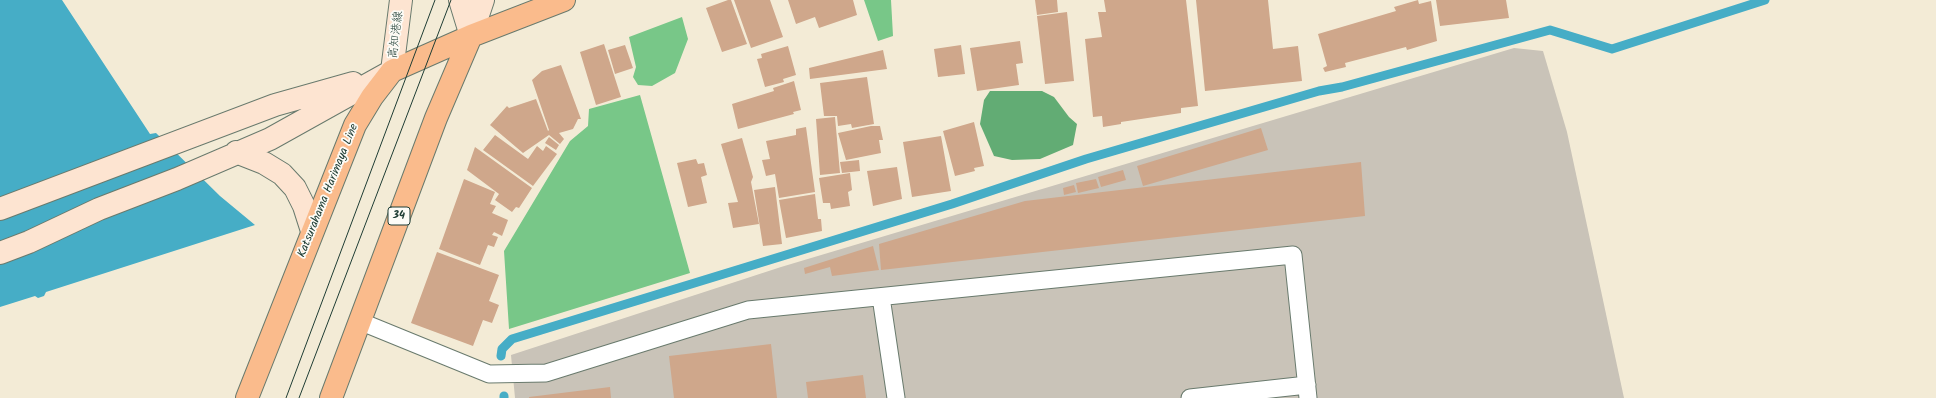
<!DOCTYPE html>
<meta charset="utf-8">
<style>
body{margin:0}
canvas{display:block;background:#f3ebd6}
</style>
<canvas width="1936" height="398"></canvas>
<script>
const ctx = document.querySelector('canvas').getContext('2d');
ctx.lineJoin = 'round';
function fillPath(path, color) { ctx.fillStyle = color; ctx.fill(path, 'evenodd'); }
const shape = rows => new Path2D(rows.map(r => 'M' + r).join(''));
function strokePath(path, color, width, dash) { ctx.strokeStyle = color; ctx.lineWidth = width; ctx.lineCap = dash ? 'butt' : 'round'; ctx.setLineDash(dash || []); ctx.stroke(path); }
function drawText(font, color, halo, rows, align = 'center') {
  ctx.font = font + ' Kalam,"Klee One",sans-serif'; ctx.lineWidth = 3.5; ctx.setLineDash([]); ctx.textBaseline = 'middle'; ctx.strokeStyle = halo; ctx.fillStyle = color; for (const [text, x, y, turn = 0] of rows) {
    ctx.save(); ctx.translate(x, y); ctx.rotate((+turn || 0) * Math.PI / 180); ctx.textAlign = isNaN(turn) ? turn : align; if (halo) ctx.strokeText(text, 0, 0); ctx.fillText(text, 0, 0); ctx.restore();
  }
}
fillPath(shape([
 [1514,48,1543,51,1567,132,1624,398,515,398,511,355,781,267]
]), '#c9c3b8');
fillPath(shape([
 [864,0,891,0,893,36,878,41],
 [682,17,688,39,675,73,652,86,638,85,633,77,636,67,629,37],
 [640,95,690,273,509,329,504,251,570,141,588,126,589,109]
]), '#78c788');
fillPath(shape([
 [990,91,1042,91,1054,97,1069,117,1077,124,1073,145,1040,159,1012,160,994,156,980,124,984,100]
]), '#62ac74');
fillPath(shape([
 [0,0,62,0,150,134,156,133,220,196,255,225,46,292,44,296,38,298,35,296,0,307]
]), '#46adc6');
strokePath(shape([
 [501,356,502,349,512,339,952,204,1086,159,1319,91,1342,87,1550,30,1612,49,1765,0],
 [504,396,504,398]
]), '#46adc6', 9);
fillPath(shape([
 [728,0,731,0,747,44,722,52,706,8],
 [734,0,770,0,783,37,751,48],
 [788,0,853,0,857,15,819,28,815,17,796,24],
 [1035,0,1057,0,1058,12,1037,15],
 [1104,0,1186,0,1198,106,1181,108,1181,113,1121,122,1121,124,1103,127,1102,116,1093,117,1085,39,1102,37,1098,12,1106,12],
 [1196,0,1268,0,1273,49,1298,46,1302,81,1205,91],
 [1418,0,1419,4,1431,1,1437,41,1407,50,1406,47,1345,63,1346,67,1325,72,1323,68,1327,66,1318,34,1396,11,1394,7],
 [1436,0,1506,0,1509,18,1440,26],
 [1067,12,1074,81,1045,84,1037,16],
 [1020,41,1023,63,1016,64,1019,85,977,91,970,48],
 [604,44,621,97,596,105,580,52],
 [625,45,633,68,615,74,608,50],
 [961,45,965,74,938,77,934,49],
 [788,46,796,75,783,79,784,82,765,87,757,59,762,58,761,54],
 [883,50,887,69,810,79,809,68],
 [561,65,581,119,578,119,573,129,559,133,564,139,560,144,549,135,523,153,490,125,507,106,509,108,536,99,548,131,549,130,532,80,542,71],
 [867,77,874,124,852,128,851,124,838,126,837,116,824,116,820,83],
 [794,81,801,110,793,112,794,114,738,129,732,104,774,91,773,88],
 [835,117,840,173,820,175,816,119],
 [974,122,984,166,974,168,975,171,955,176,943,131],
 [871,126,880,126,883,140,879,140,881,153,846,160,838,133],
 [806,127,815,192,779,198,775,174,766,176,762,160,770,159,766,141,796,135,796,129],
 [1261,128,1268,150,1143,186,1137,166],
 [495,135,528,159,537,146,543,151,546,146,557,154,533,186,483,150],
 [941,136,951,191,912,197,903,142],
 [549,137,559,145,556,150,545,143],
 [742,138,753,177,751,182,759,224,733,228,728,203,738,202,721,144],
 [475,147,532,188,519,208,516,207,512,212,495,200,499,194,467,170],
 [696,159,698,164,704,163,707,175,701,177,707,203,688,207,677,163],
 [859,160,860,171,842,173,840,162],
 [1361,162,1365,216,881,270,879,244,1025,201],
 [897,167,902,199,873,206,867,171],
 [1123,170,1126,180,1101,187,1098,177],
 [850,173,852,190,848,192,850,206,831,209,830,203,823,203,819,178],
 [464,179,495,192,490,204,496,206,492,213,508,220,502,236,494,232,492,235,498,237,494,247,488,245,480,265,439,249],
 [1096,179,1099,188,1078,193,1076,183],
 [1074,185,1076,192,1064,195,1063,188],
 [775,187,782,244,763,246,754,190],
 [815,194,818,219,821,219,822,231,786,238,779,200],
 [873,246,879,270,832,276,830,267,805,274,804,268],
 [437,252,499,275,489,301,499,305,492,323,483,320,473,346,411,323],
 [771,344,777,398,674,398,669,356],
 [863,375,866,398,808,398,806,382],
 [610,387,611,398,529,398,529,397]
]), '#cfa78b');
const lane = shape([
 [881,297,896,398],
 [359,321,489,374,546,373,748,310,1293,255,1308,398],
 [1190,398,1307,385]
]);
const secondary = shape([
 [460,0,471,36],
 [471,36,483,0],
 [392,71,401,0],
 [236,152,264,163,282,174,295,188,304,206,312,231],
 [0,209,275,105,353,83],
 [0,253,29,242,99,209,177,179,270,139,392,71]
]);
const primary = shape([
 [247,398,355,125,372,97,392,71,471,36,564,0],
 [331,398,436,118,471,36]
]);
strokePath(lane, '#697a6d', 19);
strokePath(secondary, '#697a6d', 24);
strokePath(primary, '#697a6d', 24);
strokePath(lane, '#fff', 17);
strokePath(secondary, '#fde4d1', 22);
strokePath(primary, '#fabb8c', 22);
strokePath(shape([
 [286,398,435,0],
 [299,398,451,0]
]), '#1f3d34', 1);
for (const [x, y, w] of [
 [399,216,22]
]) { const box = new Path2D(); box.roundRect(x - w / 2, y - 9, w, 18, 3); ctx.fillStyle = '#fdfcf7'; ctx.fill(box); strokePath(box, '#1f3d34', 1); }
drawText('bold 11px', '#1f3d34', null, [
 ["34",399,216]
]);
drawText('12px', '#1f3d34', '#fdfcf7', [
 ["高知港線",397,35,-83],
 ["Katsurahama Harimaya Line",329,191,-68]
]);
</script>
